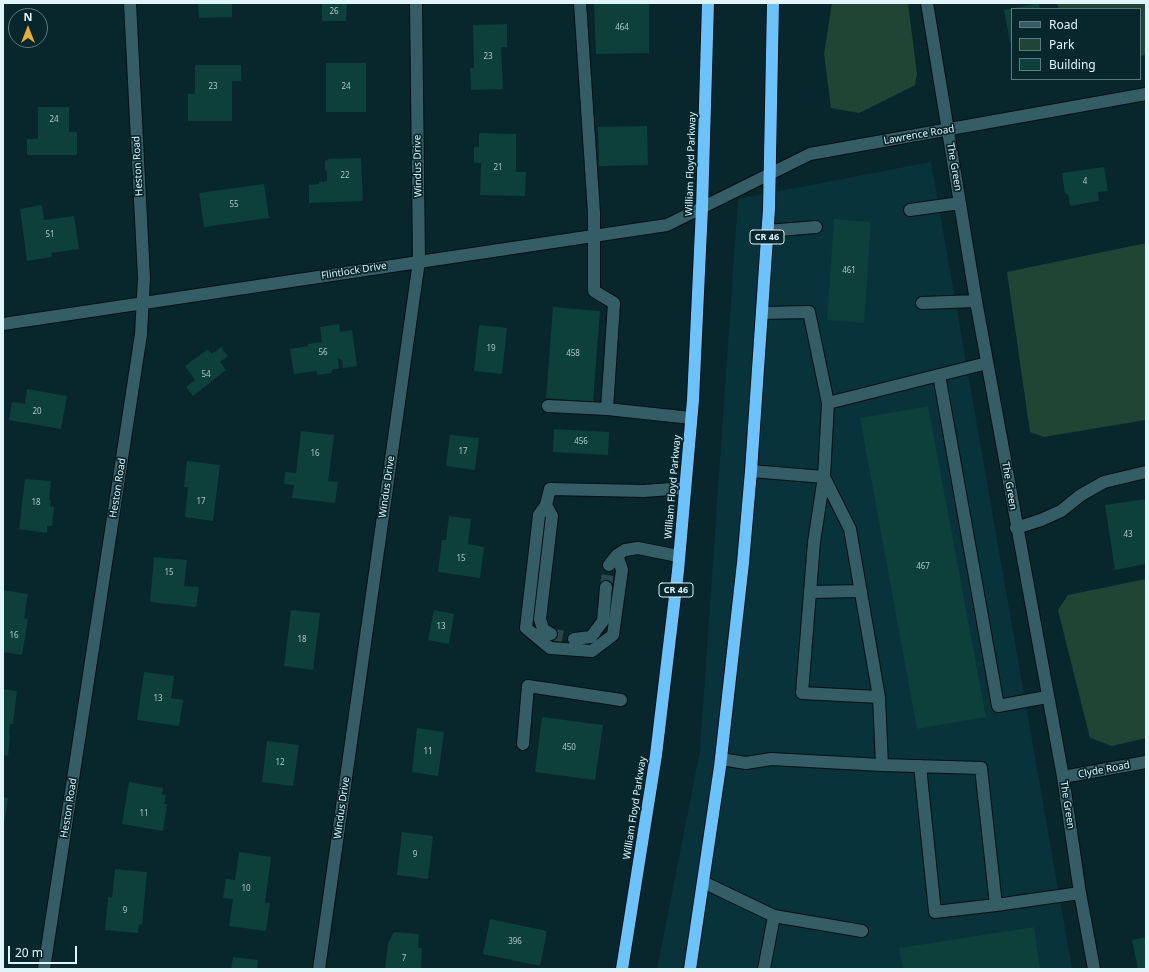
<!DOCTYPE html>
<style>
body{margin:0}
#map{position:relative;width:1149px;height:972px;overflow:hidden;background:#07272d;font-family:"Noto Sans",sans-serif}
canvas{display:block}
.frame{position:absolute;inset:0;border:4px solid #e0f5fa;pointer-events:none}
.legend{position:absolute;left:1011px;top:8px;width:130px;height:72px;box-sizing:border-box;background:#07272d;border:1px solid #5e797f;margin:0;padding:5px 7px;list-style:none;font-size:12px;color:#e0f5fa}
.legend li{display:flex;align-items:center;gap:8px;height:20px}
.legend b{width:20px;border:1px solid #5e797f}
.north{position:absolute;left:8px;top:8px;width:40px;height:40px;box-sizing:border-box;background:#07272d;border:1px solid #5e797f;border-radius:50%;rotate:0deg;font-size:11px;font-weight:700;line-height:16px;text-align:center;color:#e0f5fa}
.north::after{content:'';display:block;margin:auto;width:14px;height:18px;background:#e2af34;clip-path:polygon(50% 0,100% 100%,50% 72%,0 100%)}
.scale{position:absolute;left:8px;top:946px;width:69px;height:18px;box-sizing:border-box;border:2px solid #e0f5fa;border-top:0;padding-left:5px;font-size:12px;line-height:14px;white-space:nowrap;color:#e0f5fa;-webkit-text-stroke:3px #07272d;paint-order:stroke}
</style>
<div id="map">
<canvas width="1149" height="972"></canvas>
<div class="frame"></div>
<ul class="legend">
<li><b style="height:5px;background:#345d65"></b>Road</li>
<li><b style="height:11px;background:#214534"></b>Park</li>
<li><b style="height:11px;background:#0d3f3b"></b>Building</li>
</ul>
<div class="north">N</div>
<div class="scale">20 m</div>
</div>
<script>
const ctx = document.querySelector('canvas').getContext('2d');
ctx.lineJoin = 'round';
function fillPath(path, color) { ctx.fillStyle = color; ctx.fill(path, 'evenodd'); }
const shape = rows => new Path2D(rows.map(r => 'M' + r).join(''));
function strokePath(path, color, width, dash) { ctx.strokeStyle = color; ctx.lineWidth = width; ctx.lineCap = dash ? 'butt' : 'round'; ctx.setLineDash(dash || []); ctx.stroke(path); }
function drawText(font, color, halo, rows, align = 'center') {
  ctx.font = font + ' "Noto Sans",sans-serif'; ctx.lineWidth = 3.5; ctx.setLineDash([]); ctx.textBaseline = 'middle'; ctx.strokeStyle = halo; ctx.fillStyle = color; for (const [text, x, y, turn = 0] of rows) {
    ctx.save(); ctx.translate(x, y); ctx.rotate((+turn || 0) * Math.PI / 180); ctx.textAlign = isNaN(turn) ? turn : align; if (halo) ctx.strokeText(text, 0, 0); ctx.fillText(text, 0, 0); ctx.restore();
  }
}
fillPath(shape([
 [931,162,1072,969,657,969,700,751,738,199]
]), '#09333b');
fillPath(shape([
 [832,3,908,3,917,74,915,85,859,113,831,108,824,54],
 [1057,3,1146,3,1146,55,1140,56,1140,9,1059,9],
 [1146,243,1146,420,1044,437,1030,432,1007,272],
 [1146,579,1146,738,1112,746,1090,738,1058,610,1068,595]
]), '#214534');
fillPath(shape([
 [198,3,232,3,232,17,199,18],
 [322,3,347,3,346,21,322,21],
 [594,3,649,3,649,53,596,54],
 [1039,3,1040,9,1012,9,1012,42,1010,42,1004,10],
 [507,24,507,47,501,47,503,89,471,90,470,68,474,68,473,25],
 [326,63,366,63,366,112,326,112],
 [195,65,241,65,241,81,232,81,232,121,188,121,188,94,195,94],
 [38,107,69,107,69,132,77,132,77,155,27,155,27,139,38,139],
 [647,126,648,165,599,166,598,127],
 [479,133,516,134,516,172,526,172,525,196,480,195,481,163,474,163,474,147,479,147],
 [361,158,363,201,309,203,309,185,319,184,319,182,327,181,327,171,325,170,325,161,329,159],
 [1104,167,1108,191,1098,192,1099,201,1070,206,1068,194,1065,194,1062,173],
 [264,184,269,218,204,227,199,193],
 [42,205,44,220,74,216,79,249,51,253,52,257,27,261,20,209],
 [834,219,871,222,864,323,827,320],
 [553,307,600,311,593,402,546,398],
 [339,324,340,332,352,330,357,366,343,368,342,360,338,358,339,369,333,369,331,373,317,375,317,371,294,374,290,349,308,346,308,344,322,342,320,327],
 [479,325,507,328,502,374,474,371],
 [221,347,228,356,220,362,226,370,193,396,186,387,195,380,185,366,208,349,212,354],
 [27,389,67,396,61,429,9,420,12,402,25,404],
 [928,406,986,717,917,729,860,418],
 [554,429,609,432,608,455,553,452],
 [301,431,334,435,328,481,338,482,335,503,292,498,294,485,284,484,285,472,296,473],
 [450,435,479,438,475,470,446,466],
 [187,461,220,465,213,521,185,517,188,487,184,487],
 [25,479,51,481,49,500,51,500,50,506,54,507,52,526,47,526,47,533,19,529],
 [1146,499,1146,564,1115,570,1105,505],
 [449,516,471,519,468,544,484,547,480,578,438,572,442,540,446,540],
 [154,557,187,560,184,586,199,587,196,607,150,602],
 [3,590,28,594,24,618,28,619,22,655,3,652],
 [291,610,320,613,313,670,284,666],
 [434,610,454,614,449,644,428,640],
 [144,672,174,676,171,698,183,700,179,726,137,720],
 [3,689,17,691,13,724,10,724,9,735,10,735,8,756,3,755],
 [542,717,603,725,595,780,535,772],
 [417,728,444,732,438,776,412,772],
 [267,741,299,745,293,786,262,782],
 [129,782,163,788,162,794,166,795,164,804,167,804,163,831,122,824],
 [3,797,8,798,4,824,3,824],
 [402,832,433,836,428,879,397,875],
 [239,852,271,857,265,903,270,903,266,931,229,926,233,899,223,898,226,879,235,880],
 [115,869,147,872,142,925,139,924,138,933,105,930,108,897,112,898],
 [490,919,547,931,540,966,483,954],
 [1034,927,1040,969,903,969,899,948],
 [394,932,419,934,418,948,422,948,421,969,385,969,388,943],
 [1146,937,1146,969,1138,969,1132,940],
 [233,957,258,960,257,969,231,969]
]), '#0d3f3b');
strokePath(shape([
 [606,587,609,565],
 [551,634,574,639]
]), '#28464c', 12, [12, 6]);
const minor = shape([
 [580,3,594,213,594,291,614,303,607,409,691,418],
 [927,3,976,301,1063,777,1080,893,1094,969],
 [910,210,960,203],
 [767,231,816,227],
 [922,303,976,301],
 [762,313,809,312,828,403],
 [3,324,667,225,810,154,1146,94],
 [939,375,998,706,1047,697],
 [548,406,607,409],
 [751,471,824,477,828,403,987,363],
 [824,477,850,529,879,697,802,693,814,542,824,477],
 [546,505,552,516,540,619,543,629,551,634],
 [1016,528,1041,520,1061,511,1081,495,1104,482,1146,472],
 [617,555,622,570,613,635,592,651,550,648,526,628,539,515,546,505,550,489,644,491,685,488],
 [609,565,617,555,625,550,638,548,678,556],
 [810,592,861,591],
 [574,639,591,637,603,621,606,587],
 [523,744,528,686,621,700],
 [721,759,746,763,771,759,882,765,879,697],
 [882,765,981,768,996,905,1080,893],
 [920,766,935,912,996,905],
 [1063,777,1146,762],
 [703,882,774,916,862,931],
 [44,969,141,334,144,278,130,3],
 [319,969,419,261,416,3],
 [764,969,774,916]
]);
const highway = shape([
 [622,969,656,755,678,571,693,400,702,208,708,3],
 [690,969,720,767,743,563,751,471,769,209,773,3]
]);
strokePath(minor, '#000f13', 14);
strokePath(highway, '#000f13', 14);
strokePath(minor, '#345d65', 12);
strokePath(highway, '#6cc2fb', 12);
drawText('8px', '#abc8ca', null, [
 ["26",334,12],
 ["464",622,28],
 ["23",488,57],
 ["23",213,87],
 ["24",346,87],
 ["24",54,120],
 ["21",498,168],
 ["22",345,176],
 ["4",1085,182],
 ["55",234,205],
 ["51",50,235],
 ["461",849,271],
 ["19",491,349],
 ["56",323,353],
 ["458",573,354],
 ["54",206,375],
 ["20",37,412],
 ["456",581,442],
 ["17",463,452],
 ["16",315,454],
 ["17",201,502],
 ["18",36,503],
 ["43",1128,535],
 ["15",461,559],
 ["467",923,567],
 ["15",169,573],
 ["13",441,627],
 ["16",14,636],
 ["18",302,640],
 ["13",158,699],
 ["450",569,748],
 ["11",428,752],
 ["12",280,763],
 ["11",144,814],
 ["9",415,855],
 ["10",246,889],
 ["9",125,911],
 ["396",515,942],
 ["7",404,959]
]);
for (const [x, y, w] of [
 [767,237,34],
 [676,590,34]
]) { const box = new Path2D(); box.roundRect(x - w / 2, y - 7, w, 14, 3); ctx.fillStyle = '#07272d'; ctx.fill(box); strokePath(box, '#e0f5fa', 1); }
drawText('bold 9px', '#e0f5fa', null, [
 ["CR 46",767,237],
 ["CR 46",676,590]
]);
drawText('10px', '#e0f5fa', '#07272d', [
 ["Lawrence Road",919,135,-10],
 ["William Floyd Parkway",691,164,-88],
 ["Heston Road",138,166,-93],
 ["Windus Drive",418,166,-91],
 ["The Green",954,167,80],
 ["Flintlock Drive",354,271,-9],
 ["The Green",1009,486,80],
 ["Windus Drive",387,487,-82],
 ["William Floyd Parkway",673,487,-85],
 ["Heston Road",118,488,-81],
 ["Clyde Road",1104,770,-11],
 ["The Green",1067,805,81],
 ["Heston Road",69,808,-81],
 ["Windus Drive",342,808,-82],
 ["William Floyd Parkway",635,808,-81]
]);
</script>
